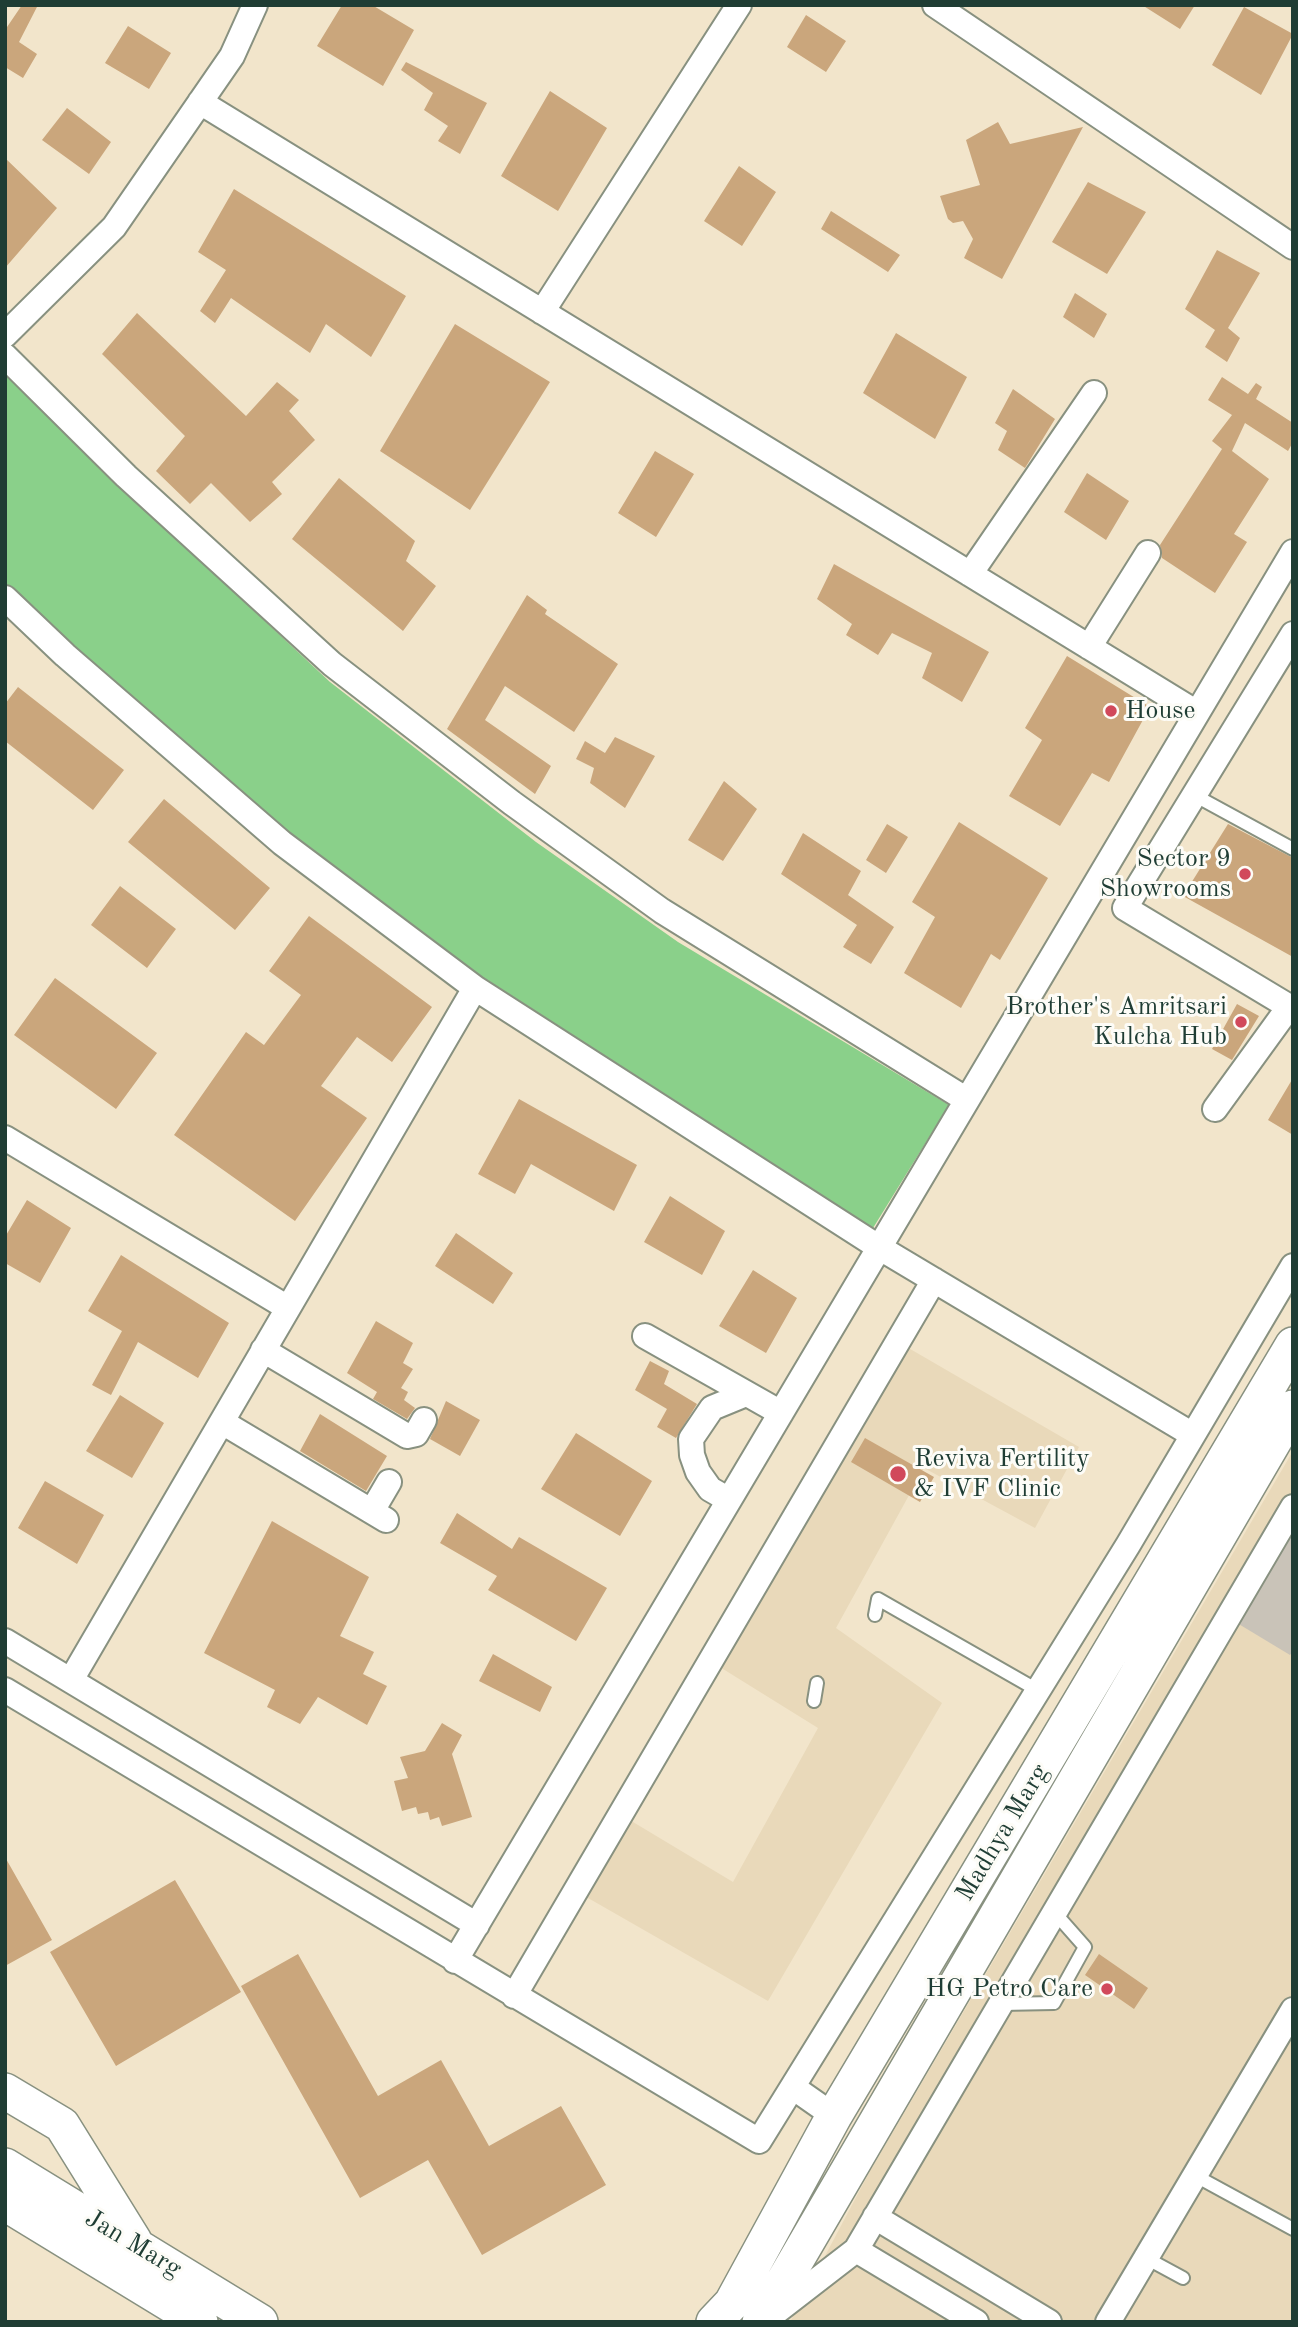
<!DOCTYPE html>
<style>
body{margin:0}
#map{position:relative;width:1298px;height:2327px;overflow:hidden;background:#f2e5cb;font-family:"Old Standard TT",serif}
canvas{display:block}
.frame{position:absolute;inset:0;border:7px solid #1f3d34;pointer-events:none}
</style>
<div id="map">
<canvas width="1298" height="2327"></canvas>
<div class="frame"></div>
</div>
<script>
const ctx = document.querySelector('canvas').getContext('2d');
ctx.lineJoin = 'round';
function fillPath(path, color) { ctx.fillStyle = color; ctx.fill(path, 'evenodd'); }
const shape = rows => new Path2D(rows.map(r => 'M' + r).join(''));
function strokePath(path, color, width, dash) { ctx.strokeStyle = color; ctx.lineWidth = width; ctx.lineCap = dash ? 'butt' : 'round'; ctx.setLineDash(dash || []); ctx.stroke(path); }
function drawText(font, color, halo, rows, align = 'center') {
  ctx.font = font + ' "Old Standard TT",serif'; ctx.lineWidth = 6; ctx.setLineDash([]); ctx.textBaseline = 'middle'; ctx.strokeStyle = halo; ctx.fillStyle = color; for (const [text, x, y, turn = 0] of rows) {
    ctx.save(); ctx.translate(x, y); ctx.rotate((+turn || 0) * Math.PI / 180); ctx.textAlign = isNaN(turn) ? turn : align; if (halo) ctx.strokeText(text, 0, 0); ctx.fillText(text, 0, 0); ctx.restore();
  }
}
fillPath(shape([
 [893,1339,1079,1447,1035,1528,924,1468,836,1628,942,1703,768,2001,581,1894,623,1816,733,1882,818,1728,715,1664],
 [1293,1451,1293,2322,790,2322,870,2171]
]), '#e9d9ba');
fillPath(shape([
 [1293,1532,1293,1651,1290,1655,1237,1623]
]), '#c9c3b8');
fillPath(shape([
 [5,370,126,491,330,682,536,842,678,942,949,1105,873,1228,478,974,286,830,67,644,5,583]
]), '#8ad08a');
fillPath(shape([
 [22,5,38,5,19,42,37,54,23,78,5,67,5,30],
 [342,5,372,5,414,30,383,86,317,46],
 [1142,5,1195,5,1180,29],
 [1244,7,1293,34,1261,95,1212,65],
 [806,15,846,41,826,72,787,47],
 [128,26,171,53,149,89,105,63],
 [406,62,487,103,460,154,438,141,448,126,424,110,433,93,401,70],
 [550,91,607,128,558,211,501,176],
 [67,108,111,142,89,174,42,140],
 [998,122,1010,144,1083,127,1002,279,964,258,973,239,963,221,953,223,948,219,940,196,980,185,966,140],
 [5,158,57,208,5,268],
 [739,166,776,192,742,246,704,221],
 [1088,182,1146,212,1107,274,1052,242],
 [234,189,406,296,371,357,326,324,310,353,231,298,215,323,200,311,226,270,198,252],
 [831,211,900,255,888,272,821,229],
 [1217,250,1260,273,1228,328,1240,338,1227,362,1205,347,1215,330,1185,309],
 [1075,293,1107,314,1094,338,1063,317],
 [137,313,246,416,277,382,299,400,289,411,315,440,272,482,282,494,250,522,211,483,190,504,156,471,185,436,102,354],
 [455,324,550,382,470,510,380,451],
 [896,333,967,377,935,439,863,393],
 [1222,377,1248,394,1256,383,1262,387,1256,399,1293,423,1293,442,1288,451,1245,423,1232,451,1269,479,1234,534,1247,542,1215,593,1162,558,1160,545,1222,449,1212,441,1232,415,1208,400],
 [1013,389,1055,419,1025,468,998,450,1007,431,995,423],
 [655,451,694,474,656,537,618,513],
 [1087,473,1129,501,1106,540,1064,512],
 [339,478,415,541,406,561,436,586,403,631,292,539],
 [834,564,989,652,962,702,922,678,932,653,892,633,878,655,846,635,852,624,817,599],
 [527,595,547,610,545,614,618,664,574,732,505,686,485,720,551,766,535,794,447,729],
 [1067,656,1150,707,1109,782,1092,773,1060,826,1009,796,1042,740,1025,728],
 [18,687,124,770,93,810,5,741,5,704],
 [615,737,655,756,625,808,590,783,594,768,576,759,585,741,605,753],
 [724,781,757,809,723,861,688,840],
 [164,799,270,888,235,930,128,842],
 [959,822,1048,878,1000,960,991,954,961,1008,904,973,935,917,912,902],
 [887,824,908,837,886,873,866,860],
 [1228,824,1293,858,1293,957,1183,896],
 [803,833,861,871,848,895,894,927,871,964,843,947,857,925,781,874],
 [120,886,176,929,147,968,91,925],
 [309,916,432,1007,392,1062,357,1037,321,1086,367,1118,295,1221,174,1135,246,1032,264,1045,301,995,269,971],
 [55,978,157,1053,116,1109,14,1035],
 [1237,1004,1259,1016,1232,1060,1212,1049],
 [1293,1078,1293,1135,1268,1120],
 [519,1099,637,1165,614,1211,531,1164,515,1194,478,1174],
 [670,1196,725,1231,702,1275,644,1242],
 [27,1200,71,1228,40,1283,5,1263,5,1237],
 [456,1233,513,1273,493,1304,435,1266],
 [121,1255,229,1323,198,1378,138,1342,111,1395,92,1385,122,1331,88,1311],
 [753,1270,797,1298,766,1353,719,1326],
 [376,1321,413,1343,403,1363,413,1369,401,1388,408,1392,404,1400,415,1408,407,1419,373,1399,377,1392,347,1373],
 [650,1361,669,1371,664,1384,697,1404,676,1438,657,1427,667,1409,635,1390],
 [120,1395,164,1423,132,1478,86,1451],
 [446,1401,480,1420,460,1456,430,1439],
 [320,1414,387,1456,366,1491,300,1451],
 [576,1433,652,1481,620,1536,541,1489],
 [865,1438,934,1477,920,1502,851,1462],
 [45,1481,104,1515,77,1564,18,1528],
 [457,1513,512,1549,519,1537,607,1588,576,1641,488,1590,497,1576,440,1543],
 [272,1521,369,1577,340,1636,374,1652,363,1674,387,1686,367,1725,318,1697,300,1724,267,1707,275,1690,204,1653],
 [493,1654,552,1687,540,1712,479,1681],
 [442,1723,462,1735,452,1754,472,1817,442,1826,439,1817,430,1820,428,1812,418,1814,416,1807,402,1811,394,1781,408,1778,400,1757,425,1751],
 [5,1857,52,1940,5,1966],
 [175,1880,241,1992,116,2066,50,1952],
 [298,1954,378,2096,441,2060,489,2146,561,2106,606,2185,482,2255,428,2160,360,2198,241,1986],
 [1099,1954,1148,1988,1134,2009,1085,1975]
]), '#caa67c');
const lane = shape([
 [1194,795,1293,849],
 [875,1615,878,1599,1039,1691],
 [814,1701,817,1683],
 [1001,2004,1054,2003,1085,1947,1055,1913],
 [1194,2175,1293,2229],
 [1146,2258,1183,2278]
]);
const street = shape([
 [935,5,1293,247],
 [200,102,1197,713],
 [542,312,739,5],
 [5,335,114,227,232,56,255,5],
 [5,356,126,476,332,664,512,803,662,911,967,1100],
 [970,574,1094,393],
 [5,598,65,655,282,843,475,988,880,1248,1193,1435],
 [1293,634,1125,908,1293,1009],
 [1089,647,1148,553],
 [1215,1109,1289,1007],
 [5,1138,288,1308],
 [645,1336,781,1413],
 [263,1350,407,1436,416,1434,424,1420],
 [222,1422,386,1520],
 [729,1500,710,1489,698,1472,692,1455,691,1439,712,1408,746,1394],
 [372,1511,389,1482],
 [5,1641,477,1925],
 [71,1680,475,988],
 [5,1690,759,2141,1128,1545,1293,1266],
 [455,1961,1293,552],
 [514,1996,934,1280],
 [794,2088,834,2116],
 [875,2217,1049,2322],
 [856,2250,976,2322],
 [768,2318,856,2250,1293,1507],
 [1108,2322,1293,2010]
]);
const secondary = shape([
 [5,2091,62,2125,134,2241],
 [5,2166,260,2322],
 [5,2203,200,2322],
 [714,2322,732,2303,834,2116,1293,1345],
 [760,2322,1293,1408]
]);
strokePath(lane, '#889180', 16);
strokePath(street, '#889180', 28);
strokePath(secondary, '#889180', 38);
strokePath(lane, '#fff', 12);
strokePath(street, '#fff', 24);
strokePath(secondary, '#fff', 35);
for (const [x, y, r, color] of [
 [1111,711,7,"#d1495b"],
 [1245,874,7,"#d1495b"],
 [1241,1022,7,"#d1495b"],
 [898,1474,9,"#d1495b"],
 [1107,1989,7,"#d1495b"]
]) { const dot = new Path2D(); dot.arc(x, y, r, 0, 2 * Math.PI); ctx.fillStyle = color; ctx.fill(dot); strokePath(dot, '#fdfcf7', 2.5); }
drawText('26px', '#1f3d34', '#fdfcf7', [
 ["House",1125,711,"left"],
 ["Sector 9",1231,859],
 ["Showrooms",1231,889],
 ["Brother's Amritsari",1227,1007],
 ["Kulcha Hub",1227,1037],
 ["Reviva Fertility",914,1459,"left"],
 ["& IVF Clinic",914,1489,"left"],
 ["HG Petro Care",1093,1989]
], 'right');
drawText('26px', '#1f3d34', '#fdfcf7', [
 ["Madhya Marg",1003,1833,-59],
 ["Jan Marg",133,2244,31]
]);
</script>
